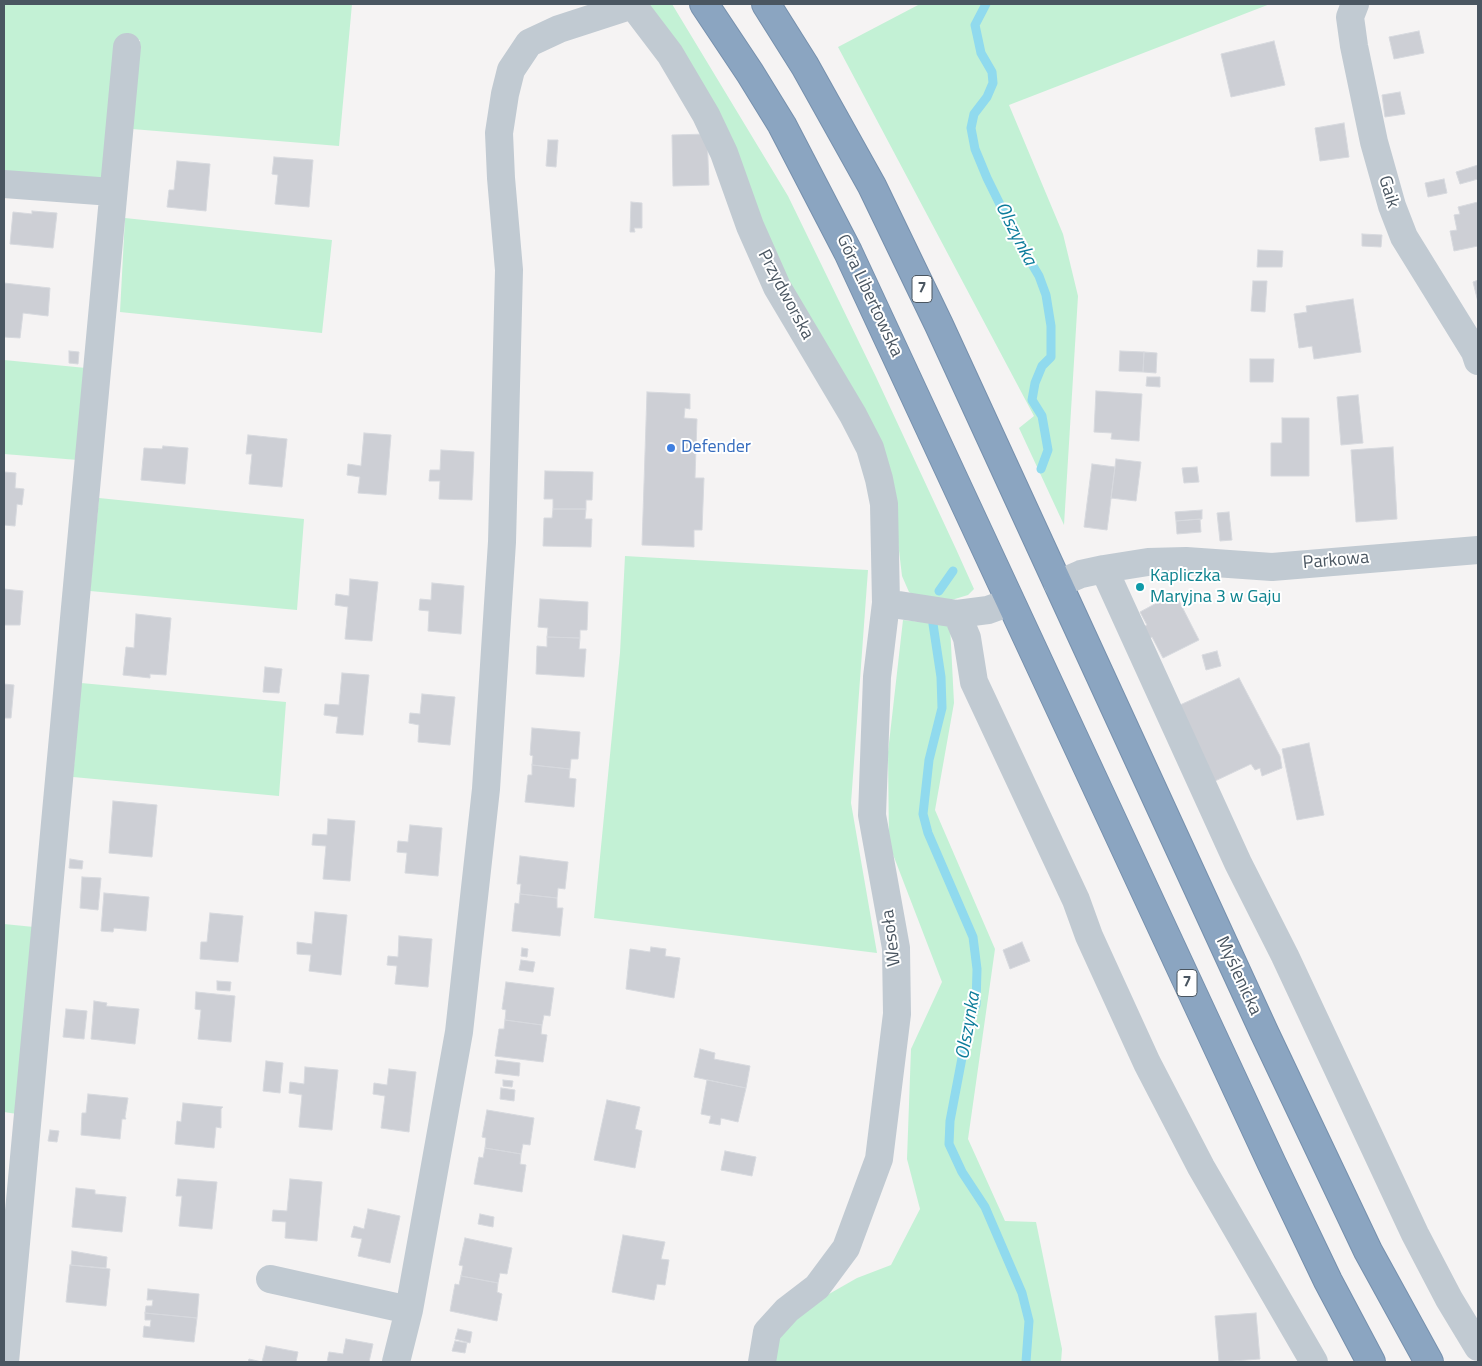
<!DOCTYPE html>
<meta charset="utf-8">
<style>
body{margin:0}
#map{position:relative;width:1482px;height:1366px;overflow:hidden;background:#f5f3f3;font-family:"Titillium Web",sans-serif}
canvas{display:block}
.frame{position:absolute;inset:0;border:5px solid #4a5661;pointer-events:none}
</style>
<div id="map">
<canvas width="1482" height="1366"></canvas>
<div class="frame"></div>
</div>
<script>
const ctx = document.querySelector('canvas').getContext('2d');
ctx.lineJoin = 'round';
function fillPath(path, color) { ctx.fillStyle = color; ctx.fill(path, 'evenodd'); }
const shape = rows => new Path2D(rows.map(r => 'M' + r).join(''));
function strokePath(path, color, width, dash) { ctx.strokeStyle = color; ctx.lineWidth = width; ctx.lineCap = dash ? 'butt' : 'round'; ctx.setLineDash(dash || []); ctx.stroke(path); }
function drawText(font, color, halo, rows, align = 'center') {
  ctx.font = font + ' "Titillium Web",sans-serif'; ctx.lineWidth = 4; ctx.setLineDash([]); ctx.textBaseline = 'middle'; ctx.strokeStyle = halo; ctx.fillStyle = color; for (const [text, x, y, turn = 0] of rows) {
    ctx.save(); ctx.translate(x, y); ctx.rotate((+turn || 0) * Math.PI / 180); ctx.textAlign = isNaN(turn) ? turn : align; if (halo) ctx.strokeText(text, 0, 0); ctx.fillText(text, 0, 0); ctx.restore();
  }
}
fillPath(shape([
 [4,4,352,4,339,146,132,129,140,40,114,46,102,181,4,172],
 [644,4,672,4,788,196,876,377,956,549,974,589,968,595,945,602,919,598,909,592,902,576,891,483],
 [920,4,1270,4,1009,105,1063,234,1078,296,1064,525,1019,428,1034,416,838,47],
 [125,218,332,240,322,333,120,312],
 [4,360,86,368,78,460,4,454],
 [99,498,304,519,297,610,90,591],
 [625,556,868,570,851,803,877,953,594,918,620,653],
 [903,620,950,625,954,703,935,810,995,949,968,1139,1005,1221,1036,1222,1062,1349,1061,1362,773,1362,777,1330,808,1306,857,1278,891,1265,920,1209,907,1159,911,1049,942,982,889,844,888,752],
 [81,683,286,702,279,796,73,777],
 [4,924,34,927,17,1114,4,1112]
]), '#c3f1d5');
strokePath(shape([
 [986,4,975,25,981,53,992,72,993,83,987,97,974,114,971,128,975,149,987,178,1017,239,1039,276,1046,295,1051,326,1051,357,1042,366,1035,383,1032,400,1042,416,1048,450,1041,469],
 [939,591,953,571],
 [933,624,941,677,942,708,929,760,923,814,928,833,973,937,977,969,976,1005,969,1021,950,1121,949,1144,962,1172,985,1207,1022,1293,1029,1321,1026,1362]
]), '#90daee', 9);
const building = shape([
 [1419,31,1424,53,1394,59,1389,37,1419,31],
 [1274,41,1285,85,1231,97,1221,54,1274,41],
 [1400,92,1405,114,1385,117,1382,95,1400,92],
 [1344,123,1349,157,1320,161,1315,128,1344,123],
 [707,134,709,185,673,186,672,135,707,134],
 [548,140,558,140,556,167,546,166,548,140],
 [274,157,313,160,309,207,275,204,278,175,272,174,274,157],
 [177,161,210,164,206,211,167,207,169,190,174,190,177,161],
 [1478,165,1478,179,1460,184,1456,172,1478,165],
 [1444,179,1447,193,1428,197,1425,183,1444,179],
 [631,202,642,203,642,228,634,228,635,232,630,232,631,202],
 [1478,202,1478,246,1454,251,1450,231,1457,230,1454,215,1460,214,1458,207,1478,202],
 [32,211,57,213,53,248,10,244,13,212,32,214,32,211],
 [1362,234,1382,235,1381,247,1362,246,1362,234],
 [1258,250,1283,251,1282,267,1257,267,1258,250],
 [1478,280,1478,302,1473,282,1478,280],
 [1253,281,1267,281,1265,312,1251,311,1253,281],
 [4,283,50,288,48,316,23,313,20,338,4,337,4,283],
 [1353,299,1361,352,1314,359,1312,346,1299,348,1294,314,1307,312,1306,306,1353,299],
 [69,351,79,352,78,364,69,363,69,351],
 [1120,351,1144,352,1143,372,1119,371,1120,351],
 [1144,352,1157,353,1156,373,1143,372,1144,352],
 [1250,359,1274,359,1273,382,1250,382,1250,359],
 [1147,377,1160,377,1160,387,1146,386,1147,377],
 [1096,391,1142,394,1139,441,1111,439,1112,433,1094,432,1096,391],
 [647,392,690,394,690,409,685,408,684,418,697,419,695,478,704,478,702,530,694,530,694,547,642,545,647,392],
 [1358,395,1363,443,1341,445,1337,397,1358,395],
 [1282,418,1309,418,1309,476,1271,476,1271,443,1282,443,1282,418],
 [364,433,391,435,386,495,358,493,360,477,347,475,348,464,361,466,364,433],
 [248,435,287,439,282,487,249,484,252,454,246,454,248,435],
 [163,446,188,448,185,484,141,480,144,448,162,449,163,446],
 [1393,447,1397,519,1356,522,1351,450,1393,447],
 [441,450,474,452,472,500,439,499,440,481,429,481,430,470,440,470,441,450],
 [1116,459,1141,462,1136,501,1111,498,1116,459],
 [1092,464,1115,467,1107,530,1084,527,1092,464],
 [1197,467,1199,482,1184,483,1182,468,1197,467],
 [545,471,593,472,592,500,586,500,586,509,553,509,553,499,544,499,545,471],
 [4,472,16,473,15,488,24,489,22,505,17,504,15,526,4,525,4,472],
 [553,509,586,509,585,519,592,519,591,547,543,546,544,518,552,518,553,509],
 [1202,510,1202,519,1176,521,1175,512,1202,510],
 [1229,512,1232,540,1220,541,1217,513,1229,512],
 [1200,519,1201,532,1177,534,1176,521,1200,519],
 [350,579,378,582,372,641,345,639,348,607,335,605,336,594,349,596,350,579],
 [432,583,464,586,461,634,428,631,429,611,419,610,420,599,431,600,432,583],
 [4,589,23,591,20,625,4,625,4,589],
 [1175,593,1199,640,1163,658,1152,637,1145,641,1139,629,1147,625,1140,612,1175,593],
 [540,599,588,602,587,630,580,630,580,638,547,637,548,628,538,627,540,599],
 [136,614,171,618,166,675,150,674,150,678,123,675,126,647,134,648,136,614],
 [547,637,580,638,579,649,586,649,584,677,536,674,537,646,547,647,547,637],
 [1217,651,1221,666,1206,670,1202,655,1217,651],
 [265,667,282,669,279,693,263,692,265,667],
 [342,673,369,675,363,735,336,733,338,717,324,715,325,704,339,705,342,673],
 [1239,678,1280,756,1282,768,1262,776,1260,768,1255,770,1251,764,1215,781,1180,705,1239,678],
 [4,684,14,685,11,718,4,718,4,684],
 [422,694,455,697,450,745,418,742,419,725,409,723,410,713,420,714,422,694],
 [532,728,580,732,578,759,571,759,570,769,532,765,533,756,530,755,532,728],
 [1309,743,1324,815,1297,820,1282,749,1309,743],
 [532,765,570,769,569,778,576,779,574,807,525,802,528,775,532,775,532,765],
 [113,801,157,805,152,857,109,853,113,801],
 [328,819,355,821,350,881,323,879,326,846,312,845,313,834,327,835,328,819],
 [410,825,442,828,438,876,405,873,407,853,397,852,398,841,408,842,410,825],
 [520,856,568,862,565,889,558,888,557,898,520,894,521,884,517,884,520,856],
 [70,859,83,861,82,869,69,868,70,859],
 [82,877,101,878,98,910,80,908,82,877],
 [104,893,149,897,146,931,114,928,113,932,101,931,104,893],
 [520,894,557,898,557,908,563,908,560,936,512,931,515,903,519,904,520,894],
 [315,912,347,915,341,975,309,971,311,955,297,954,297,942,312,944,315,912],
 [210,913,243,916,238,962,200,959,201,942,207,942,210,913],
 [399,936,432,939,428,987,395,984,397,966,387,965,388,956,398,957,399,936],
 [1022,942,1030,961,1010,969,1003,950,1022,942],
 [651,947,666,949,665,956,680,958,674,998,626,989,630,949,650,952,651,947],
 [522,948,528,949,527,957,521,956,522,948],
 [521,960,535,962,533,972,519,970,521,960],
 [217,981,231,982,230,991,217,990,217,981],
 [506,982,554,988,550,1016,544,1015,542,1025,505,1020,506,1010,502,1009,506,982],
 [196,992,235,996,231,1042,198,1039,201,1010,195,1009,196,992],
 [94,1001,107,1003,106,1006,139,1009,135,1044,91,1039,94,1001],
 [66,1009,87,1011,84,1039,63,1037,66,1009],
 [505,1020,542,1025,541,1034,547,1035,543,1062,495,1056,499,1029,504,1029,505,1020],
 [700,1049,715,1053,714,1059,750,1066,746,1088,694,1077,700,1049],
 [497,1060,520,1063,519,1076,495,1073,497,1060],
 [266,1061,283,1063,280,1093,263,1091,266,1061],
 [305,1067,338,1070,332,1130,299,1127,302,1095,289,1093,290,1082,304,1084,305,1067],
 [389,1069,416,1072,409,1132,381,1128,385,1096,373,1094,374,1083,387,1085,389,1069],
 [503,1080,513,1081,512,1087,503,1086,503,1080],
 [707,1080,746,1088,738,1122,721,1118,720,1125,709,1123,711,1116,701,1114,707,1080],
 [501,1088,515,1090,514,1101,500,1099,501,1088],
 [88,1094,128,1098,125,1117,126,1119,122,1119,120,1139,81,1135,82,1113,86,1113,88,1094],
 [607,1100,640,1107,635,1129,642,1131,635,1168,594,1160,607,1100],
 [183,1103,223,1107,221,1109,221,1128,216,1127,214,1148,175,1144,177,1121,181,1122,183,1103],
 [487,1110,534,1118,530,1145,523,1144,521,1154,485,1148,486,1138,482,1137,487,1110],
 [50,1130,59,1131,57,1142,48,1141,50,1130],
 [485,1148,521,1154,520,1164,526,1165,522,1192,474,1184,479,1157,483,1158,485,1148],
 [725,1151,756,1157,752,1176,721,1170,725,1151],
 [178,1179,217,1182,212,1229,179,1226,182,1196,176,1196,178,1179],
 [290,1179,322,1182,317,1241,285,1238,286,1222,272,1221,273,1210,287,1211,290,1179],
 [76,1188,95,1190,95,1194,126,1197,122,1232,72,1227,76,1188],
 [368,1209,400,1216,390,1263,358,1256,362,1239,351,1237,354,1226,364,1229,368,1209],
 [480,1214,494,1217,493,1227,478,1224,480,1214],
 [623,1235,665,1242,661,1259,669,1260,665,1285,657,1284,654,1300,612,1292,623,1235],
 [465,1238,512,1248,507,1274,500,1273,498,1283,461,1276,463,1266,459,1265,465,1238],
 [72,1251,107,1257,106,1268,71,1265,72,1251],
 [70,1265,110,1269,106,1306,66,1302,70,1265],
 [461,1276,498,1283,497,1292,502,1294,497,1321,450,1311,455,1284,459,1285,461,1276],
 [148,1289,199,1294,197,1318,145,1313,146,1306,152,1306,153,1300,147,1300,148,1289],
 [145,1313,197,1318,194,1342,143,1337,144,1326,150,1327,151,1320,145,1320,145,1313],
 [1256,1313,1260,1359,1219,1362,1215,1316,1256,1313],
 [458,1329,472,1332,470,1343,455,1339,458,1329],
 [346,1339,373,1344,369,1362,327,1362,329,1352,343,1354,346,1339],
 [455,1341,467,1343,465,1353,452,1351,455,1341],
 [266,1346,298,1352,296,1362,248,1362,249,1359,262,1362,266,1346]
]);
fillPath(building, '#cdcfd5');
strokePath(building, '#d7d9de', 1);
const highway = shape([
 [704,4,750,73,782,125,848,252,1272,1164,1328,1281,1371,1362],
 [766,4,805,66,872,186,939,325,1265,1034,1368,1251,1429,1362]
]);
strokePath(highway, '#7690ad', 30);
strokePath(shape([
 [632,4,670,54,706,115,724,153,750,226,777,287,853,415,870,448,879,479,884,504,886,603,877,677,872,815,896,948,897,1014,879,1159,846,1248,817,1287,787,1310,767,1332,762,1362],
 [1355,4,1350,17,1354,46,1374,142,1392,206,1404,237,1475,352,1478,361],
 [4,184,112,192],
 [1104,569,1148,562,1186,561,1272,567,1478,550],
 [1058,584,1081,574,1104,569,1238,863,1285,956,1415,1234,1449,1299,1478,1347],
 [886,603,957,614,988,610,1010,602],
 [957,614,967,638,974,682,1076,900,1089,936,1147,1063,1201,1167,1314,1362],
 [270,1279,409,1310],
 [5,1362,127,47],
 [396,1362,409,1310,459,1032,486,789,502,542,509,270,501,178,499,133,505,94,511,70,529,43,559,29,633,5]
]), '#c1cad2', 28);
strokePath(highway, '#8ba5c1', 28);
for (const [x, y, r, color] of [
 [671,448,5,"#3f7fe0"],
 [1140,587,5,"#0f9aa8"]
]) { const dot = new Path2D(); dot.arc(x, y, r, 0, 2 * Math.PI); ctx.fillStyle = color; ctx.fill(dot); strokePath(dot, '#fff', 2); }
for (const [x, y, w] of [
 [922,289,20],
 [1187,983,20]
]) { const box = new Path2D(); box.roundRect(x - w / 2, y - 13.5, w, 27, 4); ctx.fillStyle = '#fff'; ctx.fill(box); strokePath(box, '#4a5661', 1); }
drawText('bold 16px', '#4a5661', null, [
 ["7",922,289],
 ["7",1187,983]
]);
drawText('18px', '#4a5661', '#fff', [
 ["Gaik",1388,192,73],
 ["Przydworska",785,295,62],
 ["Góra Libertowska",869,296,65],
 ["Parkowa",1336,561,-5],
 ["Wesoła",892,938,-97],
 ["Myślenicka",1238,976,65]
]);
drawText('18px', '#366cbe', '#fff', [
 ["Defender",681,448]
], 'left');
drawText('18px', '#0d838f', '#fff', [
 ["Kapliczka",1150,577],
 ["Maryjna 3 w Gaju",1150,598]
], 'left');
drawText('italic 19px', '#0c7c9b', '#fff', [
 ["Olszynka",1015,234,63],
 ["Olszynka",969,1026,-80]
]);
</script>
